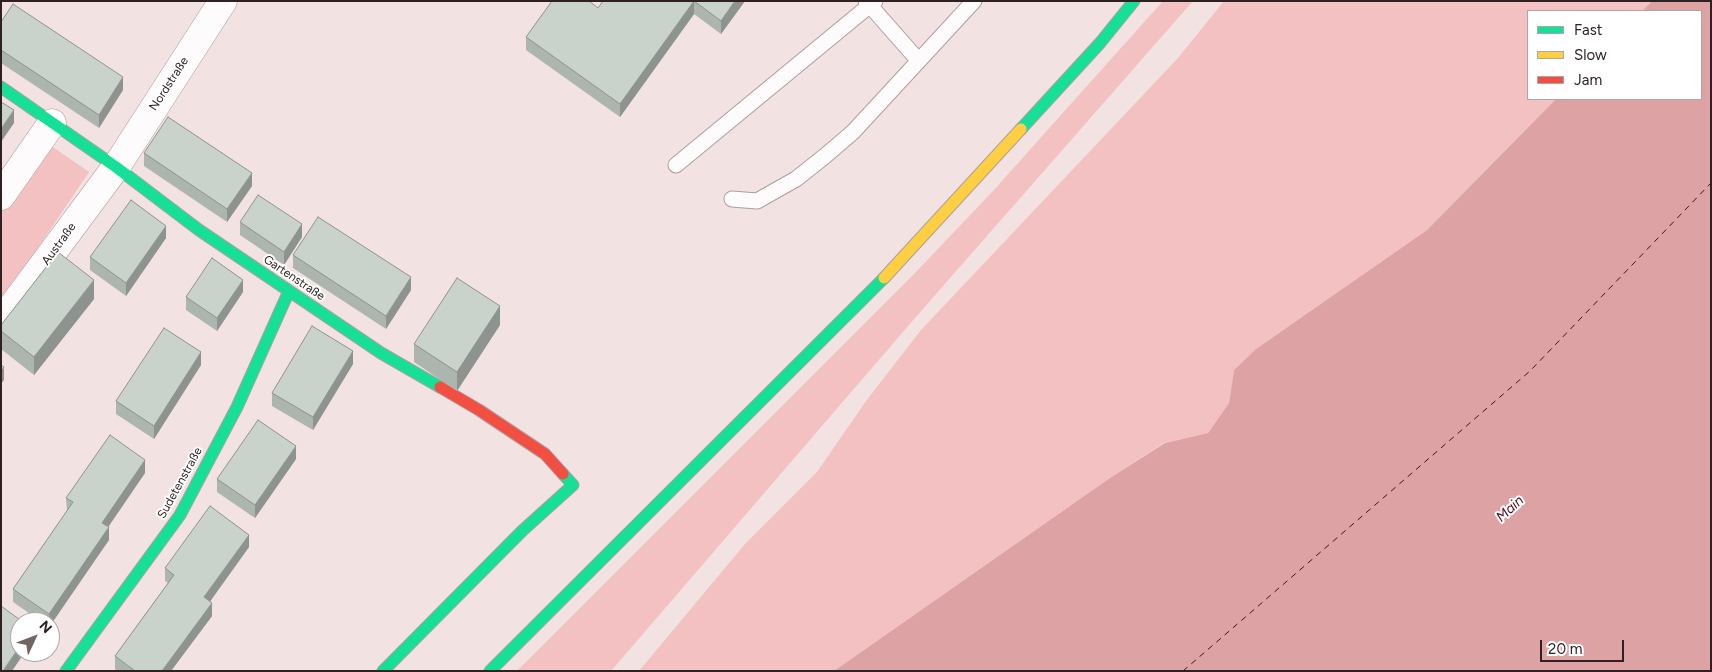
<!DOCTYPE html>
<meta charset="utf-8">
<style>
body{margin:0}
#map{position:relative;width:1712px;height:672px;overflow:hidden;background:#f3e2e2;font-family:Figtree,sans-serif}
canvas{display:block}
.frame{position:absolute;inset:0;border:2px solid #2f2122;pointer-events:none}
.legend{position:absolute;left:1527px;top:10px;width:175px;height:90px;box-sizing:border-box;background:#fff;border:1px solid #aca6a7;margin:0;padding:6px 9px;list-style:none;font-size:15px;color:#2f2122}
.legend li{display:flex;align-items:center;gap:10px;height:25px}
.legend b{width:25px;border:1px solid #aca6a7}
.north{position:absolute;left:10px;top:612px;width:50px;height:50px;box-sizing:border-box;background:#fff;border:1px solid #aca6a7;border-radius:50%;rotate:47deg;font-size:14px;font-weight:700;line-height:20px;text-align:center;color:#2f2122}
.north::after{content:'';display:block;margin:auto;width:18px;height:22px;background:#746565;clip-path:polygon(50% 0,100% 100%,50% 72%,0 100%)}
.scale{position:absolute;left:1540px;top:640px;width:84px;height:22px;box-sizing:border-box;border:2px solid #2f2122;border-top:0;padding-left:6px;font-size:15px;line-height:18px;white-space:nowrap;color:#2f2122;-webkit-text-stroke:4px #fff;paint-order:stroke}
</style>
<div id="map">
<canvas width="1712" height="672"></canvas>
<div class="frame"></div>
<ul class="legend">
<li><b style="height:6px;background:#16e098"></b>Fast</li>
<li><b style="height:6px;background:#ffcf43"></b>Slow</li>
<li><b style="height:6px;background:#f24e42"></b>Jam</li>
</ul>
<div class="north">N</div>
<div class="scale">20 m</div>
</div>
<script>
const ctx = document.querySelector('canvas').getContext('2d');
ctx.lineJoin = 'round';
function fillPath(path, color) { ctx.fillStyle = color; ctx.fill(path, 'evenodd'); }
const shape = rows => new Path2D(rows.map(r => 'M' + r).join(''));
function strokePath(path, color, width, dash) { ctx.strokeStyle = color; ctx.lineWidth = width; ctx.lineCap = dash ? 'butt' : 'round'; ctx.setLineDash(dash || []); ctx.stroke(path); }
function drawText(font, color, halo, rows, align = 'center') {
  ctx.font = font + ' Figtree,sans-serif'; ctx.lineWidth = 4; ctx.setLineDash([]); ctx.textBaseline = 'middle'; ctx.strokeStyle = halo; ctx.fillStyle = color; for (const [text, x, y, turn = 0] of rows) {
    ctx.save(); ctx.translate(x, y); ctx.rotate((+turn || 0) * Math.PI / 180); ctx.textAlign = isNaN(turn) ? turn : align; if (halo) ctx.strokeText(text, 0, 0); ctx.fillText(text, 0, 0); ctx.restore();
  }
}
fillPath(shape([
 [1163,1,1193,1,915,318,611,671,517,671,915,273,993,191],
 [1224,1,1652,1,1642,11,1528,11,1528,99,1556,99,1427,230,1256,349,1234,370,1229,403,1208,433,1164,443,1110,478,834,671,639,671,745,544,817,472,866,401,921,330,1178,58],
 [50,145,89,172,1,303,1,207]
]), '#f4c1c3');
fillPath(shape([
 [1652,1,1711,1,1711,671,834,671,1110,478,1165,443,1208,433,1229,403,1234,370,1256,349,1427,230,1556,99,1701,99,1701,11,1642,11]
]), '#dda2a4');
strokePath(shape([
 [1183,671,1530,371,1711,183]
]), '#520c19', 1, [6, 5]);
const lane = shape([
 [866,1,918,60],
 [676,165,875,1],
 [732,199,757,201,796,179,825,156,853,132,974,1]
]);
const street = shape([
 [1,196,52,123],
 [1,322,116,167,223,1]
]);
const fast = shape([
 [1,87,116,167,199,230,381,353,440,387],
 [1021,129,1100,43,1134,1],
 [66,671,180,515,237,407,289,291],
 [383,671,522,531,573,485,563,474],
 [490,671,884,278]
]);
const slow = shape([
 [884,278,1021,129]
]);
const jam = shape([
 [440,387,479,410,545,454,563,474]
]);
strokePath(lane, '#ad9f9f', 17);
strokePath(street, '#ad9f9f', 29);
strokePath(fast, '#ad9f9f', 13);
strokePath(slow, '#ad9f9f', 13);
strokePath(jam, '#ad9f9f', 13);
strokePath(lane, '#fdfbfb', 15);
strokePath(street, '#fdfbfb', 28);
strokePath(fast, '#16e098', 11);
strokePath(slow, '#ffcf43', 11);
strokePath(jam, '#f24e42', 11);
fillPath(shape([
 [603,1,745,1,721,34,694,14,620,117,526,50,526,37,598,8],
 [1,22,123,90,99,128,1,63],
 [144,153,252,186,227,222,144,166],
 [240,222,302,237,284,265,240,235],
 [166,238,126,296,90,270,90,257],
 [293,255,411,290,386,329,293,268],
 [243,292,217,331,186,310,186,297],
 [94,299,34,375,1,349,1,325],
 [500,325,457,391,414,362,414,344],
 [353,364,313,430,272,406,272,393],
 [201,365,154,439,116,414,116,401],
 [296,459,255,518,217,492,217,479],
 [145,473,108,527,109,540,50,622,42,622,13,602,13,589,67,511,66,498],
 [249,547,210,601,212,616,171,671,117,671,115,669,115,656,168,583,165,581,165,568]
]), '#adb5af');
fillPath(shape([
 [694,1,694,14,620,117,620,104],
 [735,1,745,1,721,34,721,21],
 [123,77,123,90,99,128,99,115],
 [14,110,14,123,1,142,1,129],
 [252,173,252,186,227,222,227,209],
 [302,224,302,237,284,265,284,252],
 [166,226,166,238,126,296,126,283],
 [411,277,411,290,386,329,386,316],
 [94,280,94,299,34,375,34,357],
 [243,280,243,292,217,331,217,318],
 [500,306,500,325,457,391,457,372],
 [353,351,353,364,313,430,313,417],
 [201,352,201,365,154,439,154,426],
 [4,367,4,380,1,384,1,372],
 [296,446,296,459,255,518,255,505],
 [145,460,145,473,102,536,102,523],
 [109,527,109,540,50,626,49,614],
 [249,535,249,547,204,610,204,597],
 [212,603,212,616,171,671,162,671],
 [20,646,20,652,25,652,12,671,3,671]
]), '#8d938e');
const building = shape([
 [552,1,589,1,598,8,603,1,694,1,620,104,526,37,552,1],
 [694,1,735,1,721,21,694,1],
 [13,4,123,77,99,115,1,50,1,22,13,4],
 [1,102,14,110,1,129,1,102],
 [168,117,252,173,227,209,144,153,168,117],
 [258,195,302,224,284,252,240,222,258,195],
 [131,200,166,226,126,283,90,257,131,200],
 [318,217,411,277,386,316,293,255,318,217],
 [58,252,94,280,34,357,1,331,1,325,58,252],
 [212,258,243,280,217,318,186,297,212,258],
 [457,278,500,306,457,372,414,344,457,278],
 [312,326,353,351,313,417,272,393,312,326],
 [164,328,201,352,154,426,116,401,164,328],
 [1,365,4,367,1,372,1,365],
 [258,420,296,446,255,505,217,479,258,420],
 [110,435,145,460,102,523,109,527,49,614,13,589,73,502,66,498,110,435],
 [210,506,249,535,204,597,212,603,162,671,135,671,115,656,174,575,165,568,210,506],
 [1,606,23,622,20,622,20,646,3,671,1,671,1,606]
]);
fillPath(building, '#c9d2cb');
strokePath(building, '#8d938e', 1);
drawText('12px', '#2f2122', '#fff', [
 ["Nordstraße",169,84,-57],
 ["Austraße",59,244,-54],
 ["Gartenstraße",294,278,34],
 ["Sudetenstraße",180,483,-61]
]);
drawText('italic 14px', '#520c19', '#fff', [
 ["Main",1510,509,-42]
]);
</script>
